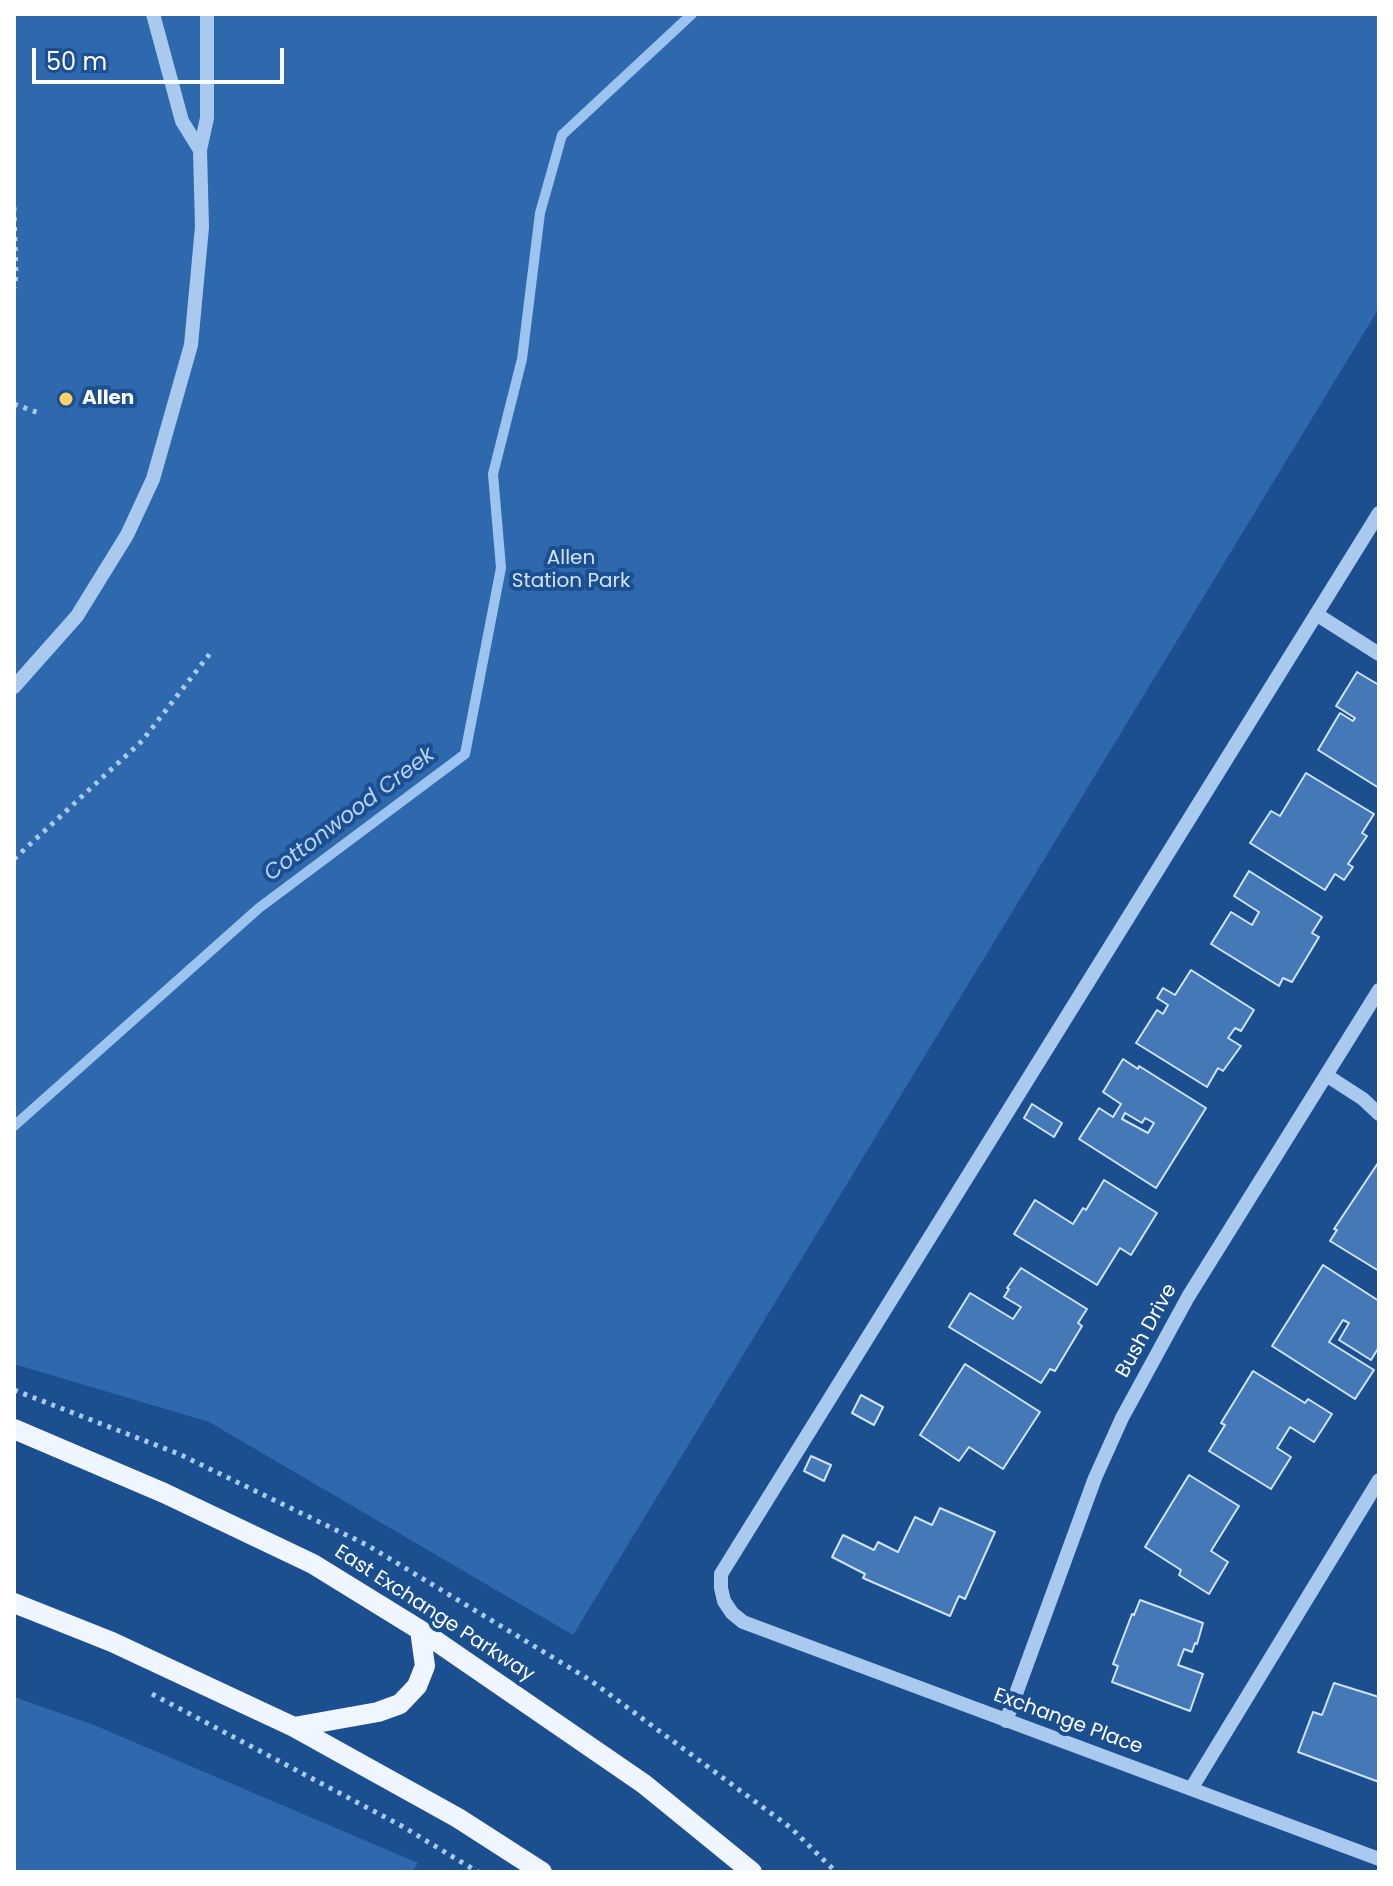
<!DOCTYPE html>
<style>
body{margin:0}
#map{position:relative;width:1393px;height:1886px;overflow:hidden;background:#1b4f8f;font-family:Poppins,sans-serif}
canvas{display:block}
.frame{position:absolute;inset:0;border:16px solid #fff;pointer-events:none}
.scale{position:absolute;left:32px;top:48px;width:252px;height:36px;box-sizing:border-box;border:4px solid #fff;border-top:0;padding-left:10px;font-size:24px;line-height:28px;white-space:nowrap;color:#fff;-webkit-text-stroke:6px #1b4f8f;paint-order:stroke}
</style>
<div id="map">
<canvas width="1393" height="1886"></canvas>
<div class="frame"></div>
<div class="scale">50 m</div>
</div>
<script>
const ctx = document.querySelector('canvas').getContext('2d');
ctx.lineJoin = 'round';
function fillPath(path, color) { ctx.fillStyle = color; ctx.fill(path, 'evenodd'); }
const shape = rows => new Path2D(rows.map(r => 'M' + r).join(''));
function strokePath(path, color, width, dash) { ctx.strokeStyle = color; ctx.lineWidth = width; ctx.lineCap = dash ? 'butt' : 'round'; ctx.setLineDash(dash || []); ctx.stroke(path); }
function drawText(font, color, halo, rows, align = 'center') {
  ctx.font = font + ' Poppins,sans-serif'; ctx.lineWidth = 8; ctx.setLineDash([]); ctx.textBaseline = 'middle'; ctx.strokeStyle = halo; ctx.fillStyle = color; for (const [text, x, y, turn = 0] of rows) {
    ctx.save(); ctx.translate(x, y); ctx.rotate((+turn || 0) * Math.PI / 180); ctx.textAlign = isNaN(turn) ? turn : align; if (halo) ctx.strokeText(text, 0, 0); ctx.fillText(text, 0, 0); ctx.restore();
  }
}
fillPath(shape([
 [14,14,1379,14,1379,308,573,1635,209,1422,14,1364],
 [14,1697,94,1725,418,1863,412,1872,14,1872]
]), '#2e69ad');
strokePath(shape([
 [14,1126,259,908,465,754,501,568,493,474,522,359,540,213,562,135,692,14]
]), '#9cc4f0', 10);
const building = shape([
 [1357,672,1379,685,1379,788,1318,750,1340,713,1353,721,1355,718,1336,706,1357,672],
 [1306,773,1374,814,1362,833,1367,836,1348,864,1353,867,1344,880,1335,874,1325,890,1250,843,1271,811,1280,816,1306,773],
 [1249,871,1322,917,1312,933,1319,937,1292,982,1283,978,1279,986,1211,944,1231,912,1252,925,1259,912,1234,896,1249,871],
 [1191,970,1254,1010,1241,1031,1235,1028,1228,1038,1241,1046,1223,1071,1218,1068,1207,1087,1136,1043,1157,1010,1163,1014,1168,1005,1157,998,1163,988,1175,995,1191,970],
 [1123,1059,1138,1069,1139,1066,1206,1108,1156,1188,1079,1139,1099,1108,1113,1117,1121,1104,1103,1092,1123,1059],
 [1125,1113,1142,1123,1145,1118,1154,1123,1148,1133,1122,1119,1125,1113],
 [1032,1104,1062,1123,1054,1137,1024,1118,1032,1104],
 [1378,1163,1379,1163,1379,1271,1330,1241,1337,1230,1334,1229,1378,1163],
 [1104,1180,1157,1213,1131,1255,1120,1248,1097,1285,1014,1234,1035,1200,1073,1224,1083,1208,1086,1210,1104,1180],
 [1323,1265,1379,1301,1379,1347,1371,1360,1339,1340,1349,1323,1343,1320,1329,1342,1374,1370,1355,1399,1272,1346,1323,1265],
 [1021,1268,1087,1309,1078,1323,1082,1326,1055,1371,1050,1369,1041,1383,949,1327,970,1293,1013,1319,1021,1307,1004,1297,1009,1289,1007,1288,1021,1268],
 [965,1364,1040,1412,1003,1469,969,1447,959,1461,920,1435,965,1364],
 [1253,1371,1305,1403,1308,1399,1332,1414,1314,1442,1290,1427,1277,1448,1291,1457,1271,1489,1209,1451,1225,1425,1221,1423,1253,1371],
 [861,1395,883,1407,874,1425,852,1413,861,1395],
 [811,1456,831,1465,824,1481,804,1471,811,1456],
 [1189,1475,1239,1506,1211,1551,1228,1562,1209,1594,1179,1575,1181,1570,1145,1547,1189,1475],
 [940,1508,995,1532,965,1599,959,1596,950,1616,863,1578,865,1574,832,1557,843,1535,874,1550,878,1542,898,1552,915,1517,932,1525,940,1508],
 [1140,1600,1203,1623,1197,1644,1195,1643,1192,1652,1184,1649,1178,1665,1203,1674,1190,1711,1112,1682,1118,1666,1113,1664,1132,1614,1134,1615,1140,1600],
 [1334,1683,1379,1697,1379,1782,1298,1752,1313,1712,1322,1715,1334,1683]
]);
fillPath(building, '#4478b7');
strokePath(building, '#cfe3fa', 2);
strokePath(shape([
 [14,207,16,276,14,288],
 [14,404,39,413],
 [14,859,142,741,212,651],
 [14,1390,179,1454,367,1545,590,1680,791,1828,836,1872],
 [152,1694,400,1825,478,1872]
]), '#a9c9ee', 5, [4, 6]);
strokePath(shape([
 [153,14,182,121,200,150],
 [1379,513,721,1574,721,1588,724,1601,732,1613,743,1622,1379,1859],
 [1316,614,1379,654],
 [14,687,77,616,127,535,153,479,191,345,202,227,200,150,207,118,207,14],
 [1326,1075,1363,1099,1379,1114],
 [1006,1721,1095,1478,1122,1418,1188,1297,1379,990],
 [1191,1789,1379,1480]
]), '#a9c9ee', 14);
strokePath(shape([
 [14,1429,164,1493,313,1564,420,1630,644,1784,752,1872],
 [14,1603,112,1642,294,1727,458,1818,542,1872],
 [294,1727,378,1712,400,1704,417,1686,425,1666,420,1630]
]), '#f0f6ff', 20);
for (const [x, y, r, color] of [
 [66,399,8,"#ffd166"]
]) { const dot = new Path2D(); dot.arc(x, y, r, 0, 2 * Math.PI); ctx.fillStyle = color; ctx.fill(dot); strokePath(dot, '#1b4f8f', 3); }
drawText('bold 20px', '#fff', '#1b4f8f', [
 ["Allen",82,399]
], 'left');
drawText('20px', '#cfe3fa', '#1b4f8f', [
 ["Allen",571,559],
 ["Station Park",571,582]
]);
drawText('20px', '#fff', '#1b4f8f', [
 ["Bush Drive",1147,1331,-61],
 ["East Exchange Parkway",434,1614,33],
 ["Exchange Place",1068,1722,20]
]);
drawText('italic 22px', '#b5d3f5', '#1b4f8f', [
 ["Cottonwood Creek",350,815,-37]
]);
</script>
